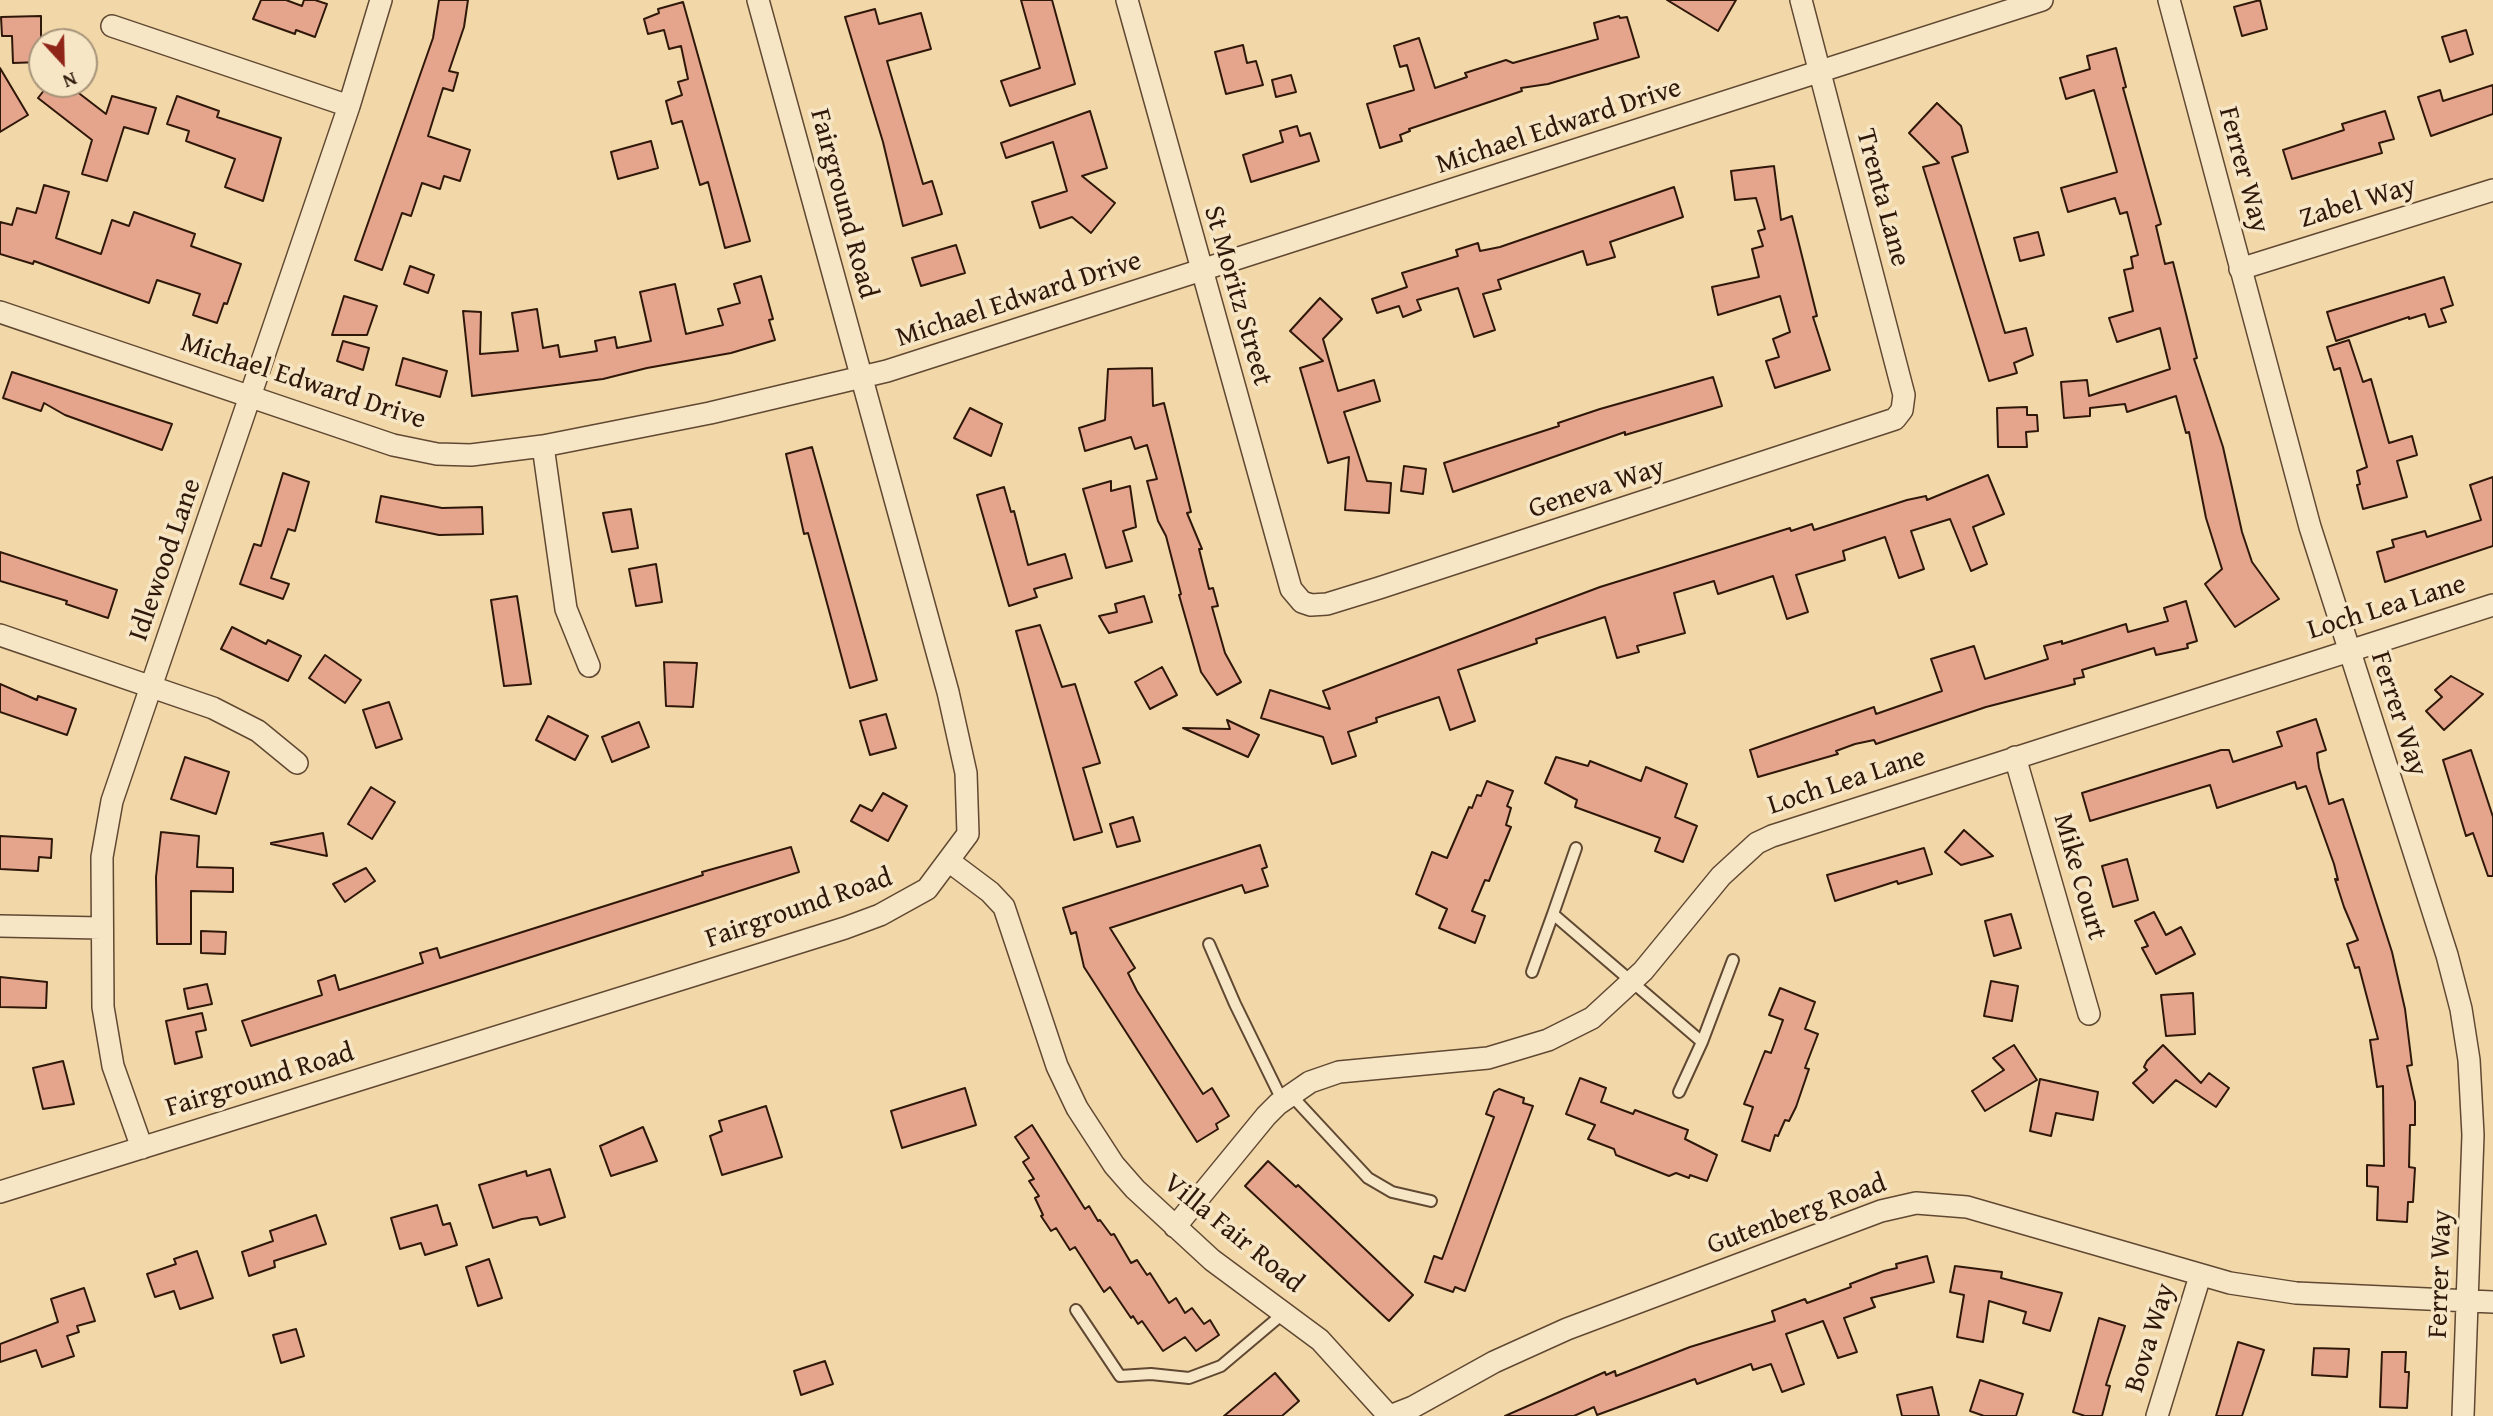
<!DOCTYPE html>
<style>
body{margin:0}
#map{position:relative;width:2493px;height:1416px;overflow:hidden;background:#f2d8a8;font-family:"Gentium Book Plus",serif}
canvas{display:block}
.north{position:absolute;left:28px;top:28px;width:70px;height:70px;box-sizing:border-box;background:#f7e6c6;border:2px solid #a7947b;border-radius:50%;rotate:158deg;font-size:19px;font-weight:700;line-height:28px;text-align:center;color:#2f180a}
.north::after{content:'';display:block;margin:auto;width:24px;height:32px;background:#8f2418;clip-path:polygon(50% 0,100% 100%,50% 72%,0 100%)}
</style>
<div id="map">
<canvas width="2493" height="1416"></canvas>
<div class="north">N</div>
</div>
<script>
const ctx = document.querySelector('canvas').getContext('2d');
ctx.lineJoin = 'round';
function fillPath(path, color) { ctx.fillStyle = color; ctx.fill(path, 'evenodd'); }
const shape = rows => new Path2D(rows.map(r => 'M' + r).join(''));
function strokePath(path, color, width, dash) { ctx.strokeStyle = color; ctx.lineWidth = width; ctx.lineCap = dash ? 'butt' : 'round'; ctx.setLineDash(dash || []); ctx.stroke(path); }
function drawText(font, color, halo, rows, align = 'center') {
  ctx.font = font + ' "Gentium Book Plus",serif'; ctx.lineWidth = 7; ctx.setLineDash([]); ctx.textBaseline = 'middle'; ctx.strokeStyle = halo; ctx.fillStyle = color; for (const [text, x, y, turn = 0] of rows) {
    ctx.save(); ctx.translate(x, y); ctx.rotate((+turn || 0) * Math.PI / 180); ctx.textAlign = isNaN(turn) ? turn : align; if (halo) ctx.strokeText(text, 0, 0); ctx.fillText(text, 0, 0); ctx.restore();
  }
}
const building = shape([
 [261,0,286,0,302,6,304,0,315,0,327,4,315,37,296,30,295,34,253,19,261,0],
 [439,0,468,0,464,27,449,71,458,73,453,91,443,88,428,136,470,150,460,181,444,176,440,189,422,183,411,216,402,213,382,270,355,260,433,38,439,0],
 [1021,0,1052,0,1075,84,1010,106,1001,81,1040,68,1021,0],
 [1667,0,1736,0,1718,31,1667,0],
 [2260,0,2267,29,2242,36,2234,7,2260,0],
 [683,2,750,241,725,248,708,182,700,185,682,121,672,124,666,101,682,95,678,82,688,79,681,46,669,49,664,30,648,34,644,19,659,13,658,9,683,2],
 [875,9,879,24,921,13,931,49,887,61,923,184,932,181,942,214,903,226,883,142,845,17,875,9],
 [41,16,41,62,13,63,12,36,2,36,1,17,41,16],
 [1619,16,1620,18,1627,17,1639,57,1548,84,1521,88,1522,91,1409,129,1410,131,1400,135,1402,141,1380,148,1367,104,1414,90,1407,65,1400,67,1394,46,1419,38,1435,88,1467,77,1465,73,1506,60,1513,63,1598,39,1594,23,1619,16],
 [2466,30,2473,54,2450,62,2442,37,2466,30],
 [1243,45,1247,63,1256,61,1263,85,1226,94,1215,52,1243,45],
 [2116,48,2126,87,2123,88,2161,224,2156,226,2165,264,2173,262,2197,358,2194,359,2223,447,2242,532,2252,562,2279,599,2235,627,2205,584,2222,569,2206,518,2189,432,2186,433,2176,396,2127,412,2125,404,2090,408,2090,416,2064,418,2061,382,2087,380,2089,396,2170,369,2160,328,2117,342,2109,318,2133,311,2124,270,2133,268,2131,257,2138,255,2127,212,2120,214,2115,198,2068,212,2061,188,2117,172,2094,90,2066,99,2060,78,2090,69,2087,56,2116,48],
 [0,68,28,115,0,132,0,68],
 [1291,75,1296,92,1276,97,1272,80,1291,75],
 [49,84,67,84,106,114,112,96,156,108,148,134,124,127,107,181,82,174,92,140,38,98,49,84],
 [2493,85,2493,114,2431,136,2418,97,2440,90,2443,101,2493,85],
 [177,96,219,111,217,117,281,138,263,201,225,187,235,159,186,141,189,131,167,124,177,96],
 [1937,103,1961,126,1968,152,1952,157,2005,333,2026,328,2033,355,2014,363,2017,373,1989,381,1923,167,1939,163,1909,133,1937,103],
 [1090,111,1107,168,1082,176,1115,203,1091,233,1072,217,1040,228,1032,202,1067,191,1053,142,1006,158,1001,143,1090,111],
 [2385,111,2394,139,2379,143,2382,153,2292,179,2283,150,2344,130,2342,124,2385,111],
 [1297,126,1300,136,1310,133,1319,161,1251,182,1243,155,1283,142,1280,131,1297,126],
 [651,141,658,168,618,179,611,152,651,141],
 [1774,166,1781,220,1792,216,1817,316,1813,317,1830,370,1775,388,1766,361,1779,357,1773,339,1790,332,1780,296,1718,315,1712,287,1759,277,1752,249,1763,246,1758,231,1765,229,1756,198,1735,200,1731,171,1774,166],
 [44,185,69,192,56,238,101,254,112,220,129,226,134,212,195,234,191,246,241,264,227,304,224,303,217,323,193,315,200,294,157,280,149,303,34,261,33,264,0,254,0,222,12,225,17,208,36,213,44,185],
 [1674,187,1683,217,1610,242,1615,257,1587,265,1583,251,1498,280,1501,289,1483,294,1495,330,1474,337,1458,288,1417,300,1421,310,1403,317,1399,306,1377,313,1372,299,1407,287,1402,273,1458,256,1456,250,1478,243,1480,251,1500,247,1674,187],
 [2038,232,2044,255,2020,261,2014,238,2038,232],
 [956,245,965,273,921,286,912,258,956,245],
 [410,266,434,275,428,293,404,284,410,266],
 [761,276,773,319,769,320,775,340,731,353,647,368,603,379,472,396,463,311,481,312,480,354,518,351,512,313,537,309,543,348,558,345,560,357,597,351,595,341,615,337,617,348,651,341,640,292,675,284,686,334,723,325,718,309,740,303,734,284,761,276],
 [2444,277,2453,305,2441,309,2446,322,2429,327,2425,314,2409,319,2409,317,2336,341,2327,312,2444,277],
 [344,296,377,306,367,335,332,335,344,296],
 [1320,298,1342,319,1323,339,1338,391,1374,380,1380,401,1344,412,1367,481,1391,483,1389,513,1345,510,1349,457,1328,463,1300,368,1323,361,1290,331,1320,298],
 [2349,340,2363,382,2371,379,2389,443,2412,436,2417,455,2397,461,2407,497,2363,509,2357,485,2360,484,2357,471,2367,467,2340,368,2334,370,2327,347,2349,340],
 [343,341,369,348,363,370,337,361,343,341],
 [403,358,447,371,440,397,396,385,403,358],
 [1152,368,1153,406,1164,403,1191,512,1187,513,1202,549,1199,549,1209,589,1213,588,1218,606,1212,607,1225,653,1241,682,1217,695,1201,672,1179,595,1181,594,1166,536,1158,521,1147,481,1157,479,1147,445,1135,449,1131,437,1085,451,1079,428,1105,420,1108,369,1152,368],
 [12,372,172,424,162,450,65,415,44,403,41,411,3,398,12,372],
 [1713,377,1722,406,1625,435,1625,432,1453,492,1444,463,1559,426,1558,423,1600,409,1713,377],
 [2027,407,2027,415,2037,415,2038,431,2026,432,2027,447,1998,447,1997,408,2027,407],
 [970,408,1002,424,991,456,954,438,970,408],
 [812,447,877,680,850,688,808,533,804,534,786,454,812,447],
 [1404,466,1426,469,1423,494,1401,491,1404,466],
 [283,473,309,482,295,531,288,529,271,578,289,584,283,599,240,584,254,544,261,546,283,473],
 [1988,475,2004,514,1973,527,1987,564,1971,571,1950,519,1911,531,1924,569,1910,574,1899,578,1885,537,1843,551,1845,560,1796,575,1808,612,1787,619,1773,576,1718,594,1714,581,1674,593,1685,633,1637,646,1639,652,1617,658,1605,617,1536,639,1537,643,1458,670,1475,721,1450,730,1439,697,1376,718,1377,722,1348,732,1356,756,1332,764,1323,737,1261,718,1270,690,1330,709,1323,691,1600,587,1790,528,1791,531,1812,524,1814,530,1907,500,1926,496,1927,500,1988,475],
 [2493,477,2493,546,2385,582,2377,552,2394,547,2392,540,2425,531,2427,537,2481,520,2470,485,2493,477],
 [1111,481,1111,491,1130,486,1136,527,1123,531,1132,561,1106,568,1083,489,1111,481],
 [1004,487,1011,512,1014,511,1028,565,1065,554,1072,578,1034,589,1037,597,1009,606,977,495,1004,487],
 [381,496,442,508,482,507,483,534,439,535,376,522,381,496],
 [631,509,638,548,612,552,603,513,631,509],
 [0,552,117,590,108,618,66,604,67,601,0,581,0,552],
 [656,564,662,602,636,606,629,569,656,564],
 [517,596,531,684,504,686,491,600,517,596],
 [1144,596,1152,622,1109,633,1099,616,1117,612,1115,604,1144,596],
 [2186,601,2197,641,2187,644,2188,648,2156,655,2154,648,2082,670,2084,677,2074,679,2075,684,1986,707,1876,744,1874,740,1855,744,1836,751,1838,754,1758,777,1750,750,1874,707,1876,714,1942,691,1931,659,1974,646,1985,679,2048,659,2044,646,2062,641,2062,644,2126,624,2128,632,2168,621,2164,608,2186,601],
 [1040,625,1062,687,1075,684,1100,763,1083,768,1102,832,1074,840,1016,631,1040,625],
 [232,627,266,644,268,640,301,656,288,681,221,649,232,627],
 [325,655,361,680,345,703,309,678,325,655],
 [664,662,697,663,693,707,666,706,664,662],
 [1162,667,1177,695,1150,709,1135,682,1162,667],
 [2451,676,2483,694,2444,730,2426,711,2442,697,2435,690,2451,676],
 [0,684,37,700,38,696,76,709,67,735,0,712,0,684],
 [389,702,402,739,376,748,363,710,389,702],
 [886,714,896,748,870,755,860,721,886,714],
 [548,716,588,736,575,760,536,740,548,716],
 [2316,719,2326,750,2317,753,2319,768,2329,804,2343,799,2392,952,2405,1009,2412,1065,2407,1066,2415,1102,2415,1125,2410,1125,2409,1167,2415,1168,2413,1202,2408,1202,2407,1222,2377,1220,2378,1187,2367,1186,2367,1165,2384,1166,2383,1086,2377,1087,2370,1040,2378,1039,2359,967,2355,968,2347,944,2358,940,2344,907,2335,879,2338,880,2334,864,2306,786,2297,789,2295,782,2217,808,2210,785,2090,821,2082,793,2221,750,2229,750,2233,762,2282,746,2277,732,2316,719],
 [1227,720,1259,735,1248,757,1183,728,1230,729,1227,720],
 [639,722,649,747,612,762,602,737,639,722],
 [2471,750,2493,817,2493,876,2488,876,2473,833,2466,836,2443,760,2471,750],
 [185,757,229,772,216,814,171,799,185,757],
 [1556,757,1588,766,1590,761,1641,781,1646,767,1687,784,1675,817,1697,826,1683,862,1655,851,1660,838,1575,807,1577,800,1545,783,1556,757],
 [1487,781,1513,791,1507,806,1511,808,1506,825,1511,827,1489,881,1485,880,1472,911,1485,916,1475,943,1439,928,1447,909,1416,894,1432,852,1447,858,1469,807,1472,808,1477,795,1481,796,1487,781],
 [371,787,395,802,372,839,348,824,371,787],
 [883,793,907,806,888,841,851,821,860,805,872,811,883,793],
 [1133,817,1140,841,1117,847,1110,824,1133,817],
 [1964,830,1974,839,1993,856,1961,865,1945,852,1964,830],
 [161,832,199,836,197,867,233,868,233,892,191,891,191,944,157,944,156,877,161,832],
 [323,833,327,856,271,844,271,843,323,833],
 [0,836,52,839,51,858,39,857,38,871,0,869,0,836],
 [1260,845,1267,867,1262,869,1268,886,1245,893,1242,885,1110,928,1135,968,1128,973,1137,991,1194,1080,1203,1094,1212,1088,1229,1116,1216,1124,1218,1129,1197,1142,1084,967,1076,932,1071,934,1063,908,1260,845],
 [791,847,799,872,251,1046,242,1021,322,995,318,981,335,975,339,990,423,963,420,953,437,948,440,958,703,875,702,872,791,847],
 [1924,848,1932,874,1898,884,1897,881,1835,901,1827,875,1924,848],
 [2127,859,2138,900,2113,907,2102,866,2127,859],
 [366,868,375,881,345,902,333,884,366,868],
 [2154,912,2166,935,2181,927,2195,954,2156,974,2142,948,2148,946,2135,921,2154,912],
 [2011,914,2021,948,1994,956,1985,921,2011,914],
 [201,931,226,932,225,954,201,953,201,931],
 [0,977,47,982,46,1008,0,1007,0,977],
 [1991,981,2018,986,2012,1021,1984,1016,1991,981],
 [207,984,212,1004,188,1009,184,989,207,984],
 [1780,988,1815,1002,1805,1029,1818,1034,1805,1068,1809,1069,1796,1107,1789,1121,1785,1120,1778,1136,1775,1135,1770,1151,1742,1141,1753,1107,1744,1104,1765,1051,1771,1053,1783,1020,1769,1015,1780,988],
 [2193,993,2195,1034,2166,1036,2161,995,2193,993],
 [202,1013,206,1030,196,1032,202,1057,175,1064,166,1021,202,1013],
 [2014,1045,2037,1080,1985,1111,1972,1091,2004,1070,1993,1058,2014,1045],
 [2163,1045,2201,1083,2209,1073,2229,1088,2216,1107,2176,1080,2153,1103,2133,1083,2147,1070,2144,1067,2147,1061,2163,1045],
 [63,1061,74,1104,43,1109,33,1068,63,1061],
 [1580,1078,1606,1088,1601,1102,1633,1114,1635,1110,1688,1130,1685,1139,1717,1155,1707,1181,1690,1175,1689,1178,1676,1173,1669,1176,1616,1155,1614,1149,1588,1139,1595,1125,1566,1114,1580,1078],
 [2040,1079,2098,1092,2093,1120,2056,1113,2051,1136,2030,1131,2040,1079],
 [965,1088,976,1125,902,1148,891,1111,965,1088],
 [1499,1089,1524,1098,1523,1103,1533,1106,1465,1291,1455,1287,1453,1292,1425,1282,1434,1256,1442,1259,1494,1117,1486,1114,1494,1092,1499,1089],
 [766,1106,782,1157,722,1175,710,1136,722,1131,719,1121,766,1106],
 [1032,1125,1085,1209,1089,1206,1098,1221,1100,1220,1111,1235,1114,1234,1131,1263,1137,1260,1147,1275,1150,1273,1169,1303,1176,1298,1185,1313,1192,1308,1204,1324,1210,1320,1219,1335,1196,1351,1185,1337,1163,1351,1142,1321,1138,1324,1133,1316,1131,1318,1110,1287,1104,1292,1075,1247,1070,1250,1056,1228,1051,1231,1041,1216,1043,1215,1035,1198,1039,1196,1029,1181,1034,1179,1023,1162,1029,1158,1015,1137,1032,1125],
 [643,1127,657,1161,611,1176,600,1146,643,1127],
 [1268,1161,1296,1187,1298,1185,1413,1295,1389,1321,1245,1186,1268,1161],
 [550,1169,565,1217,540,1225,537,1217,522,1219,493,1228,479,1185,526,1171,527,1176,550,1169],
 [437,1205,443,1225,450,1223,457,1245,425,1255,421,1243,400,1249,391,1218,437,1205],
 [316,1215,326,1244,274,1261,275,1267,249,1276,242,1252,273,1241,270,1231,316,1215],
 [197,1251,213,1298,180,1309,174,1291,155,1297,147,1274,176,1264,174,1259,197,1251],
 [1927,1256,1934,1282,1871,1298,1875,1307,1844,1318,1857,1352,1838,1358,1823,1321,1786,1334,1804,1384,1782,1392,1771,1364,1753,1370,1751,1364,1697,1384,1695,1379,1597,1415,1594,1407,1574,1416,1505,1416,1605,1372,1606,1375,1615,1371,1616,1376,1690,1347,1775,1321,1772,1311,1805,1299,1807,1303,1851,1287,1850,1284,1884,1271,1897,1268,1896,1264,1927,1256],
 [489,1259,502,1298,478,1306,466,1267,489,1259],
 [1955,1266,2002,1272,2001,1278,2062,1293,2050,1331,2023,1323,2026,1312,1989,1301,1983,1342,1957,1337,1964,1295,1950,1292,1955,1266],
 [84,1288,95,1321,77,1326,79,1332,67,1336,74,1356,42,1367,36,1350,0,1362,0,1344,58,1322,51,1299,84,1288],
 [2099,1318,2125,1326,2106,1385,2110,1386,2102,1416,2085,1416,2073,1412,2099,1318],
 [296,1329,304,1356,281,1363,273,1335,296,1329],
 [2238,1342,2264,1350,2242,1416,2216,1416,2238,1342],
 [2314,1348,2349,1349,2347,1377,2312,1375,2314,1348],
 [2382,1352,2406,1352,2405,1372,2409,1372,2407,1408,2380,1407,2382,1352],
 [825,1361,833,1384,801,1395,794,1371,825,1361],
 [1275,1373,1299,1401,1282,1416,1224,1416,1275,1373],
 [1980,1380,2023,1394,2016,1416,1984,1416,1970,1411,1980,1380],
 [1932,1387,1939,1416,1902,1416,1897,1395,1932,1387]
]);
fillPath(building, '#e5a48c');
strokePath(building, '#2f180a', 2);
const lane = shape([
 [1576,848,1553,914,1702,1042,1679,1092],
 [1209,944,1235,1004,1282,1100],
 [1532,972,1553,914],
 [1702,1042,1733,960],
 [1290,1094,1368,1178,1392,1192,1431,1201],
 [1076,1310,1120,1376,1151,1374,1189,1378,1221,1366,1285,1312]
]);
const street = shape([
 [1127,0,1291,589,1302,602,1311,605,1327,604,1379,588,1895,419,1902,410,1904,395,1801,0],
 [2169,0,2310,527,2447,955,2461,1009,2469,1060,2473,1135,2463,1416],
 [112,26,349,106],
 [2240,269,2493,190],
 [0,312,393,445,437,454,471,455,543,446,710,413,887,371,2042,0],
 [543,446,566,609,589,666],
 [0,635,213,708,258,731,297,763],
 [2015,757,2089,1014],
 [950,862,990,892,1004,907,1057,1066,1077,1108,1114,1165,1135,1189,1212,1260,1320,1340,1389,1416],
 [0,926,101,928],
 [142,1148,113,1066,103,1007,102,857,112,801,349,106,381,0],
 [0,1192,845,928,880,915,927,889,968,834,966,773,948,692,758,0],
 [1175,1227,1266,1116,1278,1104,1310,1082,1339,1072,1488,1058,1548,1040,1592,1018,1643,971,1721,876,1757,843,1772,836,2493,605],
 [1390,1416,1413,1407,1494,1362,1567,1329,1881,1211,1916,1203,1967,1207,2230,1283,2296,1293,2493,1302],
 [2157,1416,2200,1276]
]);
strokePath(lane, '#604832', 14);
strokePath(street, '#604832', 24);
strokePath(lane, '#f7e6c6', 10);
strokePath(street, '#f7e6c6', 21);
drawText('28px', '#2f180a', '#f7e6c6', [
 ["Michael Edward Drive",1559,127,-18],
 ["Ferrer Way",2243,170,75],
 ["Trenta Lane",1882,198,75],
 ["Zabel Way",2358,203,-17],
 ["Fairground Road",843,204,75],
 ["St Moritz Street",1237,296,74],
 ["Michael Edward Drive",1019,300,-18],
 ["Michael Edward Drive",303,382,18],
 ["Geneva Way",1597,489,-18],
 ["Idlewood Lane",166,560,-71],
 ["Loch Lea Lane",2387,608,-17],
 ["Ferrer Way",2398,714,72],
 ["Loch Lea Lane",1847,782,-18],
 ["Mike Court",2079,877,74],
 ["Fairground Road",799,909,-19],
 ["Fairground Road",260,1081,-17],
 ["Gutenberg Road",1797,1215,-20],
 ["Villa Fair Road",1233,1234,39],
 ["Ferrer Way",2441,1274,-88],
 ["Bova Way",2151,1338,-73]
]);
</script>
